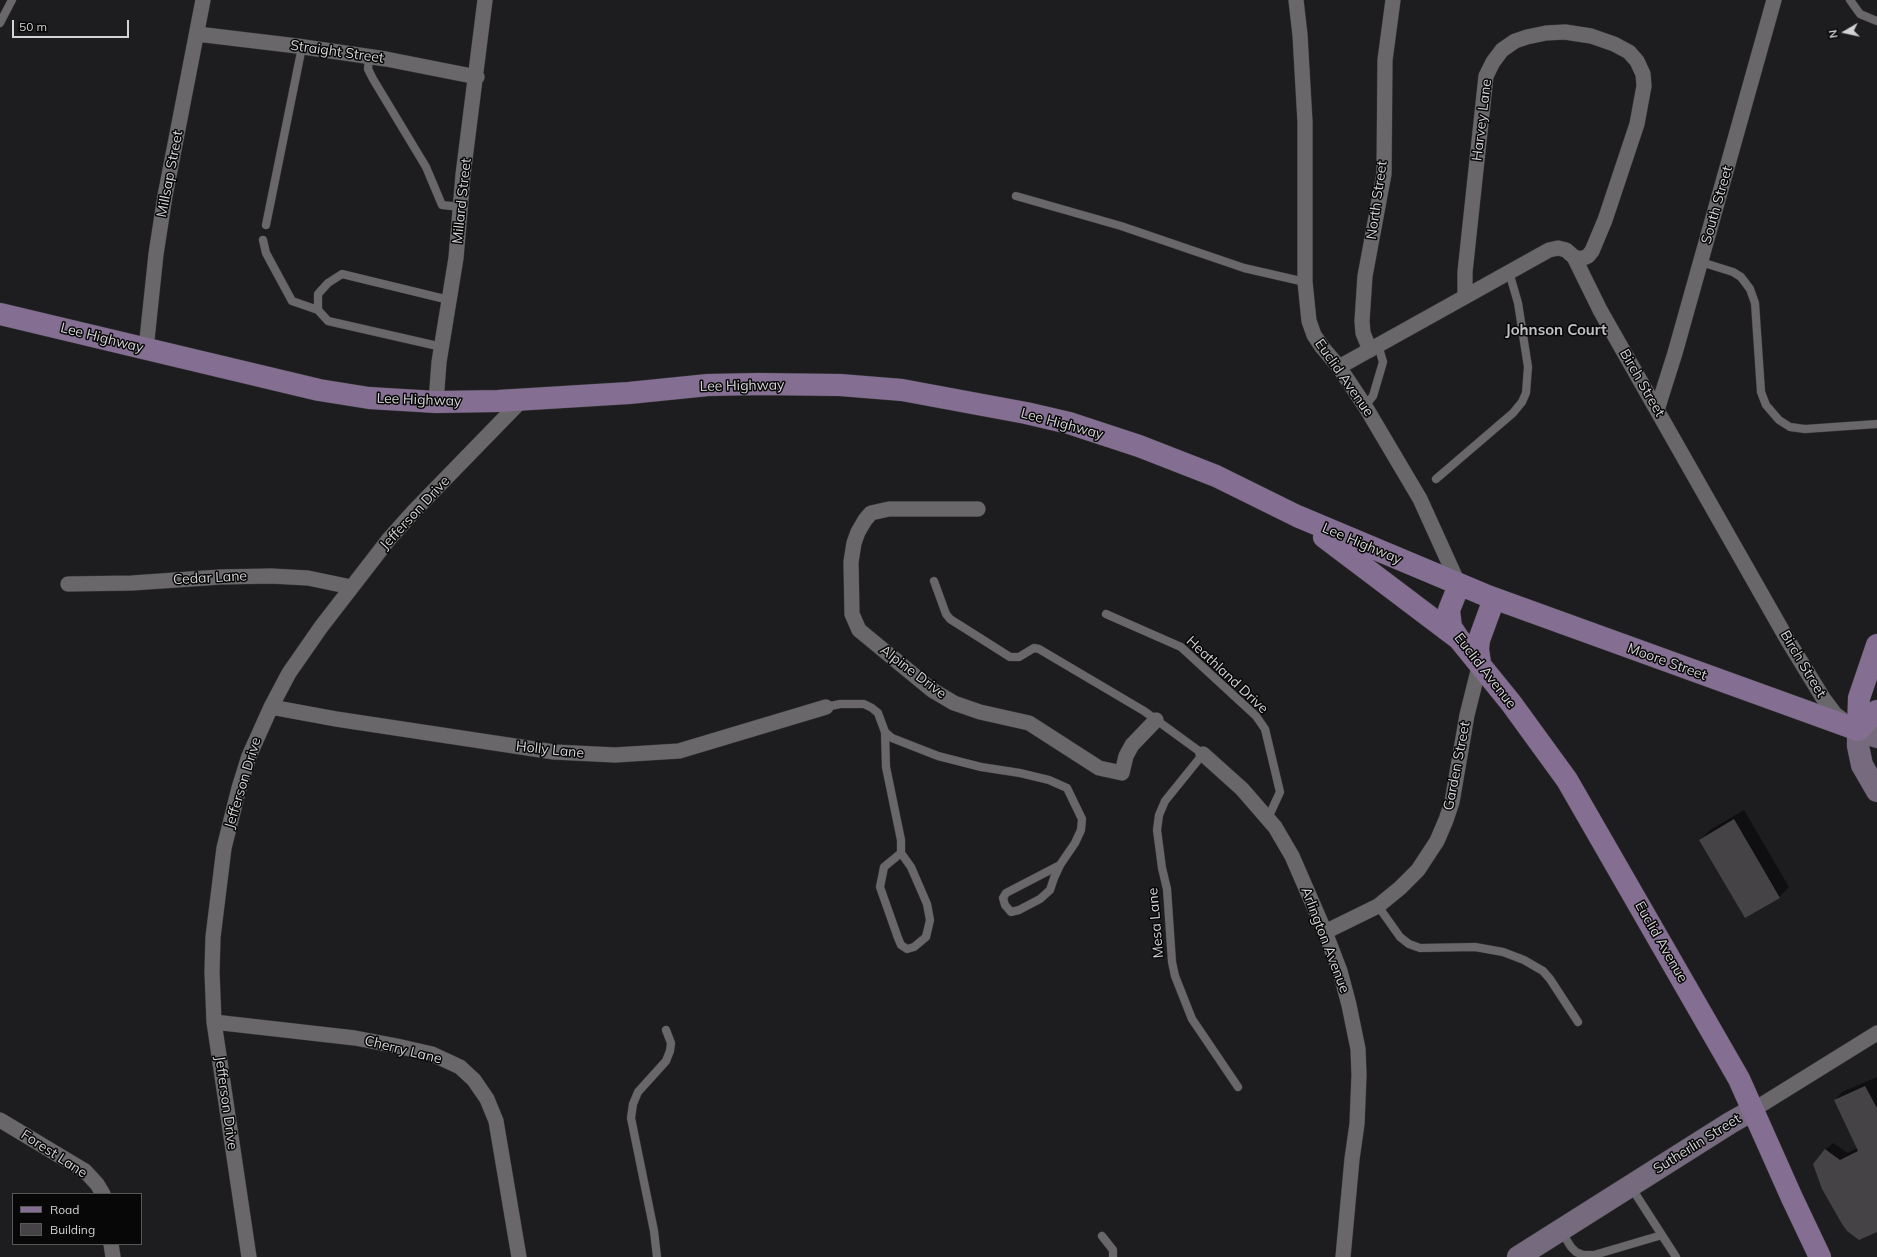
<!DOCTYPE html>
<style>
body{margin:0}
#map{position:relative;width:1877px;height:1257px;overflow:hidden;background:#1d1c1e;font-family:Mulish,sans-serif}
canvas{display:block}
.legend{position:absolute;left:12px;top:1193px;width:130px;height:52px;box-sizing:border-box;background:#070707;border:1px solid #595859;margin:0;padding:5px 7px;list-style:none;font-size:12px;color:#d3d2d4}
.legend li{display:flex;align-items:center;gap:8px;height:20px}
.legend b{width:20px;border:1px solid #595859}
.north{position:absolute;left:1825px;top:12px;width:40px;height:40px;-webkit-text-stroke:3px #070707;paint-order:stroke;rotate:261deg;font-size:11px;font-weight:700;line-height:16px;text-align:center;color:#d3d2d4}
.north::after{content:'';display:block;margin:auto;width:14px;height:18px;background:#d3d2d4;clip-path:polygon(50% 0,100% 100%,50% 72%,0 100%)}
.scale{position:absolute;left:12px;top:20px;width:117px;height:18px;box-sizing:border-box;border:2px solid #d3d2d4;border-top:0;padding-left:5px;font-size:12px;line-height:14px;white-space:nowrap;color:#d3d2d4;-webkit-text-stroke:3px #070707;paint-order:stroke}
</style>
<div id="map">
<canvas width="1877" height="1257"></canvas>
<ul class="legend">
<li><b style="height:5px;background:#846f92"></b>Road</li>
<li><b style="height:11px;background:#454346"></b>Building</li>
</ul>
<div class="north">N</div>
<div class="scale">50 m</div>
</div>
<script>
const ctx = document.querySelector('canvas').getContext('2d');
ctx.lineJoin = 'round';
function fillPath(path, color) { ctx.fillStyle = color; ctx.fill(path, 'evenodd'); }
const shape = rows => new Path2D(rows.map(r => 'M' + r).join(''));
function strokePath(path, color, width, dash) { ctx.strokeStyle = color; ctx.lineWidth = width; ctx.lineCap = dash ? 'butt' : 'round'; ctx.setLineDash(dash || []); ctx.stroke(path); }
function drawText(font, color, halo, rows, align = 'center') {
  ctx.font = font + ' Mulish,sans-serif'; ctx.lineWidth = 3; ctx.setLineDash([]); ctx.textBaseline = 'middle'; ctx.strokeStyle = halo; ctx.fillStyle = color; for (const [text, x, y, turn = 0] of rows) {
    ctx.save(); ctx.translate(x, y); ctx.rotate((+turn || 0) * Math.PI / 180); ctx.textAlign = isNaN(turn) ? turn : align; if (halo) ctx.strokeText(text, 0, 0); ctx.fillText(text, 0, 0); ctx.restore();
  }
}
fillPath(shape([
 [1744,810,1789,887,1779,897,1745,917,1700,840,1710,830],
 [1877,1077,1877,1231,1825,1150,1833,1143,1848,1153,1857,1148,1835,1100,1842,1092]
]), '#0007');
fillPath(shape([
 [1734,819,1780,898,1745,918,1699,840],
 [1865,1086,1877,1108,1877,1232,1859,1240,1847,1231,1842,1224,1822,1189,1813,1164,1825,1149,1840,1160,1858,1151,1834,1100]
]), '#454346');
const lane = shape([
 [1850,0,1860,14,1877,21],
 [0,23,12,0],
 [369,56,368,69,373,79,426,167,442,205,461,207],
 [1016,196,1121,226,1244,268,1305,282],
 [266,225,302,47],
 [263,240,266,253,292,301,318,310],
 [1701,262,1733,272,1741,277,1750,289,1755,303,1761,392,1766,405,1779,420,1790,427,1805,429,1877,424],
 [442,347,328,321,318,310,318,294,328,283,342,274,449,300],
 [1365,406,1373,396,1383,362,1378,345],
 [1436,479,1513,413,1522,402,1526,393,1528,367,1518,303,1509,272],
 [934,581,946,614,950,619,1010,657,1019,657,1034,648,1039,649,1144,711,1203,754,1165,801,1159,815,1157,830,1162,868,1167,889,1172,962,1175,976,1192,1019,1238,1087],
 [1106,614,1181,647,1256,716,1265,729,1280,792,1268,818],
 [826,707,840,704,864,704,872,708,878,713,885,732,886,767,901,840,901,853,911,867,927,904,930,920,926,937,914,947,907,949,901,945,898,938,880,887,884,867,901,853],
 [885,732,892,738,938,756,981,767,1020,773,1049,780,1067,788,1082,819,1081,830,1075,843,1060,865,1054,878,1050,890,1040,899,1019,910,1011,912,1005,905,1003,898,1006,893,1060,865],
 [1378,906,1400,937,1409,944,1420,948,1475,947,1503,952,1524,960,1543,971,1550,979,1578,1022],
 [1631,1187,1676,1257],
 [1561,1231,1571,1247,1576,1252,1583,1255,1594,1255,1662,1235],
 [1102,1236,1113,1250,1113,1257],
 [657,1257,654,1231,631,1118,633,1104,638,1092,666,1061,670,1051,671,1043,666,1030]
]);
const street = shape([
 [1296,0,1300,35,1305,122,1305,282,1309,321,1314,335,1322,347,1339,367,1365,406,1420,499,1459,585],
 [197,34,297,46,386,59,477,77],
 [1465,296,1465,272,1486,76,1493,62,1502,50,1515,41,1527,37,1546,33,1565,32,1591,36,1614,44,1629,52,1637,61,1643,74,1644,86,1637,124,1605,220,1592,251,1588,256,1581,259,1574,257],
 [146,349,156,254,165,196,203,0],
 [1370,350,1363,333,1362,321,1365,276,1384,174,1385,60,1393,0],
 [1339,367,1549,250,1558,248,1566,250,1574,257,1600,310,1787,639,1823,698,1835,714,1846,722],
 [436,402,439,362,456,258,463,175,485,0],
 [1657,410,1675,353,1774,0],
 [978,509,889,509,871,513,865,520,858,532,854,543,851,562,852,614,859,630,932,690,954,703,980,712,1029,723,1099,768,1122,773,1126,756,1132,745,1156,720],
 [68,584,132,583,220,577,271,576,308,578,351,587],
 [271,707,336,719,554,752,615,755,679,751,826,707],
 [1203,754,1242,789,1275,827,1292,856,1325,932,1340,971,1349,1005,1358,1049,1359,1075,1357,1124,1352,1159,1343,1257],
 [1325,932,1378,906,1400,888,1418,870,1437,841,1446,820,1452,802,1467,715,1480,663],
 [214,1022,355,1038,397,1046,432,1054,460,1067,474,1080,487,1099,496,1121,519,1257],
 [1753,1110,1877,1033],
 [0,1120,85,1171,97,1184,103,1194],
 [111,1244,113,1257],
 [249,1257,214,1022,212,972,213,937,224,848,239,788,249,756,271,707,289,673,321,627,389,539,414,511,522,400]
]);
const secondary = shape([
 [1877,737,1858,730,1858,746,1862,765,1877,791],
 [1518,1257,1730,1123,1753,1110]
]);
const primary = shape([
 [0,314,319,390,369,398,436,402,498,401,629,393,708,385,758,384,840,385,902,390,1026,413,1069,423,1139,446,1216,476,1297,516,1485,595,1858,730],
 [1324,537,1459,639],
 [1459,585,1449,610,1451,627,1459,639,1511,703,1567,780,1739,1079,1792,1198,1820,1257],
 [1480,663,1478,649,1479,640,1494,599],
 [1858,730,1859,698,1877,645],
 [1858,730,1877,711]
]);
strokePath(lane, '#383739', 9);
strokePath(street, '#383739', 16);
strokePath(secondary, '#383739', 23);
strokePath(primary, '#383739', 23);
strokePath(lane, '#69676a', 8);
strokePath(street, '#69676a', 15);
strokePath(secondary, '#766b7e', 22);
strokePath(primary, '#846f92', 22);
drawText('14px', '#d3d2d4', '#070707', [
 ["Straight Street",337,52,8],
 ["Harvey Lane",1482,120,-83],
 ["Millsap Street",170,174,-79],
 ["North Street",1377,200,-82],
 ["Millard Street",462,201,-84],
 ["South Street",1717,205,-74],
 ["Lee Highway",102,338,14],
 ["Euclid Avenue",1344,378,55],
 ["Birch Street",1642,383,60],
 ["Lee Highway",742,386,-1],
 ["Lee Highway",419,400,2],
 ["Lee Highway",1062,424,15],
 ["Jefferson Drive",415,513,-47],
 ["Lee Highway",1362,544,23],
 ["Cedar Lane",210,578,-3],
 ["Moore Street",1667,662,20],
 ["Birch Street",1803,664,59],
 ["Euclid Avenue",1485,671,52],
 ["Alpine Drive",913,672,37],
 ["Heathland Drive",1227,675,43],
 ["Holly Lane",550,750,6],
 ["Garden Street",1457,766,-79],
 ["Jefferson Drive",243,783,-73],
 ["Mesa Lane",1156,923,-95],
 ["Arlington Avenue",1325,940,69],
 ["Euclid Avenue",1661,942,60],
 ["Cherry Lane",403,1050,14],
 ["Jefferson Drive",226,1103,82],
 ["Sutherlin Street",1697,1144,-32],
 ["Forest Lane",54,1154,33]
]);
drawText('bold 15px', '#c1bfc2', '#070707', [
 ["Johnson Court",1556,330]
]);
</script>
